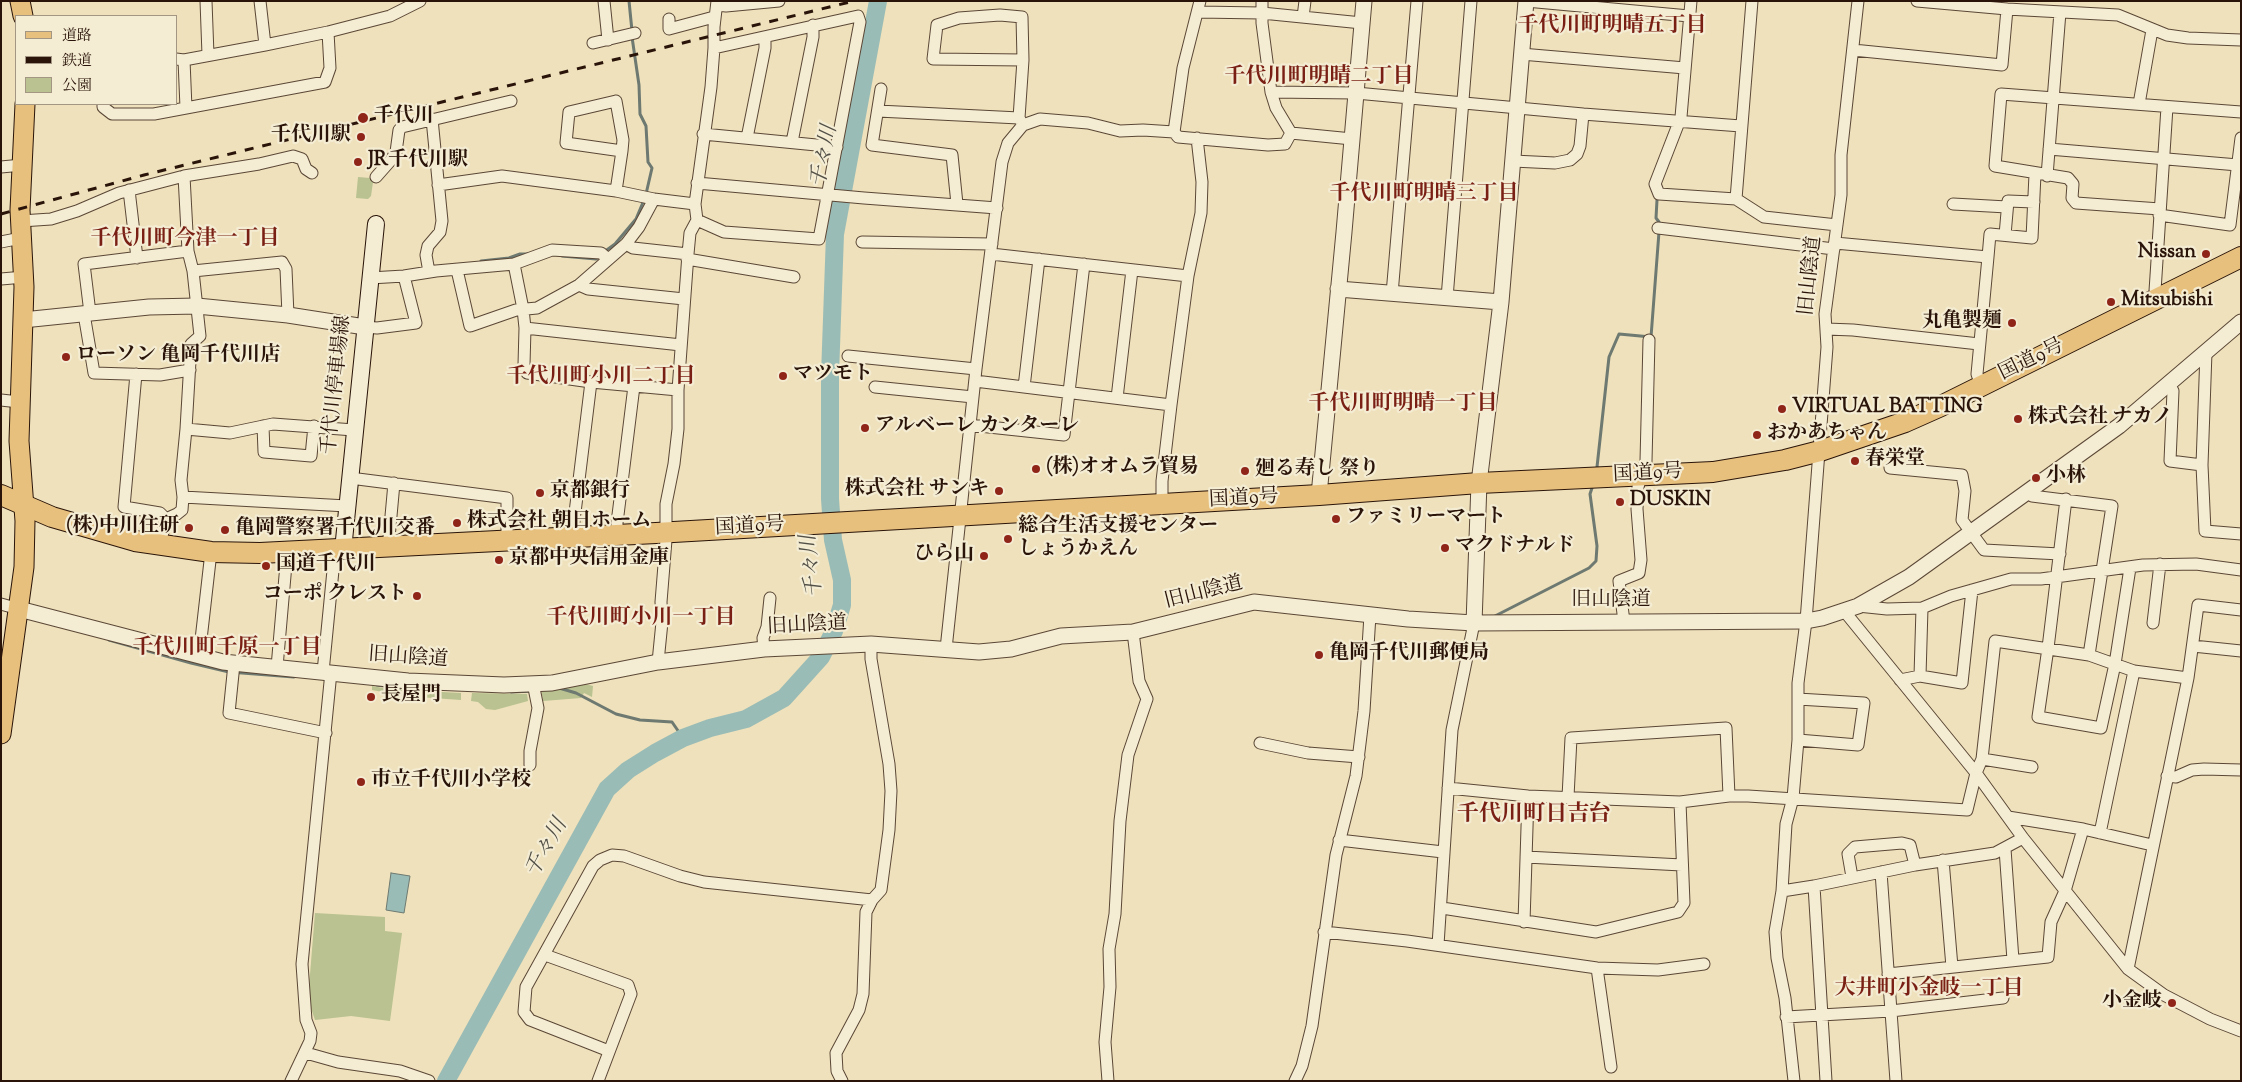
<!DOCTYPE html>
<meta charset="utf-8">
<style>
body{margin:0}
#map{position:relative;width:2242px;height:1082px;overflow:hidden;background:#eee1bb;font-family:"Sorts Mill Goudy","Noto Serif JP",serif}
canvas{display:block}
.frame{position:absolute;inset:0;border:2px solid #2a1409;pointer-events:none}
.legend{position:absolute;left:15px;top:15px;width:162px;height:90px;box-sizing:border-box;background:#f4ecd3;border:1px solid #a39682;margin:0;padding:6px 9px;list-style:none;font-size:15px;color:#2a1409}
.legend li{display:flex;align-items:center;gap:10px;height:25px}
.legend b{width:25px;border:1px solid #a39682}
</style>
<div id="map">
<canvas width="2242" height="1082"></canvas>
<div class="frame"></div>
<ul class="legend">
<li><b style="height:6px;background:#e7c07e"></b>道路</li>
<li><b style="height:6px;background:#2a1409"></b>鉄道</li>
<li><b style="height:14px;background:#b9c290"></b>公園</li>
</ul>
</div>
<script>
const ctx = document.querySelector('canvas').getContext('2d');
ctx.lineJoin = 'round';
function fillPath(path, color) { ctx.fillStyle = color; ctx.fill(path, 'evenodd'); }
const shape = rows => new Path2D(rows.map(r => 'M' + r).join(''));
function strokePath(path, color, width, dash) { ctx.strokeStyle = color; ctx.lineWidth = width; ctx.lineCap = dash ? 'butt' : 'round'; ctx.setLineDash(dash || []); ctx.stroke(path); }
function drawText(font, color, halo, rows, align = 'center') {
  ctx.font = font + ' "Sorts Mill Goudy","Noto Serif JP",serif'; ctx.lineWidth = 4.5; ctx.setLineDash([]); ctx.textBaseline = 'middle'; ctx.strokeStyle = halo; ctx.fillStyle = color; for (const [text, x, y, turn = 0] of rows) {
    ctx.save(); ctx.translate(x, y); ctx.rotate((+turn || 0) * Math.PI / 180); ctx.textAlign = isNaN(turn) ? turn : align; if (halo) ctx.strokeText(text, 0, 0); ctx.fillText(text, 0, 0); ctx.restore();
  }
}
fillPath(shape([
 [358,177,370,178,373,182,371,196,368,199,356,198],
 [578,682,593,686,592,697,584,693,581,698,543,701,541,688],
 [372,686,388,689,461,693,461,700,404,696,372,690],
 [472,693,527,694,528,701,495,710,486,709,478,702,471,701],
 [315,913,385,917,385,931,402,933,390,1021,351,1016,315,1020,308,999]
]), '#b9c290');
const water = shape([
 [391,873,410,876,404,913,386,910,391,873]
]);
fillPath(water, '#9abcb6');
strokePath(water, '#6d7971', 1);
strokePath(shape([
 [629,1,632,31],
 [632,37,639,85,640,114,646,126,648,162,652,168,646,194],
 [1657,200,1656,218,1659,222],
 [604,252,615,244,636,219,644,200],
 [562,256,596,259,600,256],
 [481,261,509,258,520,254,528,254],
 [1597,467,1609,357,1619,334,1651,337,1659,232],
 [1495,616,1589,568,1596,561,1597,546,1590,494,1593,485],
 [109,640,191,663,229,672,294,677],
 [377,685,400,688],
 [559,688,576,693,616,714,640,720,672,722,683,738],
 [511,692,533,691]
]), '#6d7971', 3);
strokePath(shape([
 [446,1081,607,789,628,770,655,753,683,738,710,728,746,719,784,698,821,657,834,631,842,605,842,580,833,540,830,499,830,375,835,234,878,1]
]), '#9abcb6', 18);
const minor = shape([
 [206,1,208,55],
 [260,1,265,45],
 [604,1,608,40],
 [1262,1,1262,23,1271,92,1276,108,1291,133,1352,139],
 [1526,1,1689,16],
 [1691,1,1681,117,1655,184,1659,194,1736,199,1764,217,1837,225],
 [1917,1,2007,9,2118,15,2167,35,2188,38,2241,40],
 [717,5,726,6,779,1],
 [1198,12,1262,13,1362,23],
 [1303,17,1305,1],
 [669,19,669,29,714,17],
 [593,43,635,33],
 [1853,50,2002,65,2007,9],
 [1521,54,1685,68],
 [176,59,184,60,265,45,328,32,390,16,420,1],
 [184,60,186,108],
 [1023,60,933,59,937,25,959,18,1000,15,1022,17,1023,60,1019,118,1023,125],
 [881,89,872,145,952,155,957,204],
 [1271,92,1356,93,1583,114,1741,126],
 [103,104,103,107,112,114,154,114,325,82,330,68,328,32],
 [2139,104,2152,30],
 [878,111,1019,118],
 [1174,132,1183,68,1200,1],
 [703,134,837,147],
 [747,138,765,48,765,37],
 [792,142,813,37,813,25],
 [2049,149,2238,165],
 [1513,161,1555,163,1570,160,1577,154,1580,146,1583,114],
 [1,167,22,165],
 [2047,176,2060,12],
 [376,177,391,160,396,152,399,130,402,127,511,101],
 [697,183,864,198,997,208],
 [438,185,502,176,616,191,654,199,695,204],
 [129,190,137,258],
 [616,191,622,151,623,140,616,101,569,112,566,143,622,151],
 [1736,199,1752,1],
 [1953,204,2007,207],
 [2160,209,2076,203,2072,198,2073,184,2068,178,1995,166,2001,94,2241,112],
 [2159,215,2230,225,2241,138],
 [697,220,724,232,819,239,860,22,858,16,714,48],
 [21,221,51,219,77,211,119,193,184,176,259,164,293,156,302,159,306,169,312,173],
 [1658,228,1834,249],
 [2005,235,2008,201,2034,202],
 [1,242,21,238],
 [862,242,992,244],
 [1835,243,1988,257,1977,374,1981,386],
 [626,244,633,248,688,254],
 [991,254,1188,276],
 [1988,257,1990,234,2032,238,2035,174],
 [687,259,794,277],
 [514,264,552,250,601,253,608,259],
 [457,270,470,326,516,310,537,308,579,285,626,244,639,227,654,199],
 [193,271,282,262,286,269,288,315],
 [429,272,426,255,428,246,440,232,442,221,432,119],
 [370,278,404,276,436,271,514,264,523,309,525,328,524,365,527,373,591,382,678,390],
 [1,279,24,277],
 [579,285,588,289,684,299],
 [1392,294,1417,1],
 [1447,298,1471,1],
 [2157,299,2155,291,2167,107],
 [90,313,84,264,188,251],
 [84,314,94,373,160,375,190,370],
 [365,327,377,328,416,323,404,276],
 [525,328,681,345],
 [1826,329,1853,330,1979,344],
 [2206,352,2202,465,2205,531,2241,534],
 [848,356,976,369],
 [136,374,124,507,160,513,166,519],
 [975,381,1171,405],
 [2169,384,2173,391,2170,461,2202,465],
 [875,387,973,397],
 [1024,387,1039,259],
 [1117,398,1132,270],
 [1,400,19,402],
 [970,425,1064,435,1084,264],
 [263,426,264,452,311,456,314,426],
 [186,429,230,433,273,424,354,430],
 [1890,468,1962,475,1965,491,1962,520,1984,550,2060,554],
 [350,478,507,498,507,541],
 [2027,492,2032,496,2112,506,2089,655],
 [183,497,347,506],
 [2066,499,2048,648,2038,717,2101,728,2115,664,2130,568],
 [1162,504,1162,481,1171,405,1188,276,1201,213,1202,182,1197,138],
 [166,519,177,514,182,510,183,497,181,480,186,429,191,344,200,336,193,271,188,251,184,176],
 [617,535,617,523,634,386],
 [572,537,591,382],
 [160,545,166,519],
 [390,547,389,538,394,483],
 [1,604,19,609],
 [1858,606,1887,609,1922,608],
 [1845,612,1976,773,2023,838,2128,969,2164,995,2210,1019,2241,1031],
 [1624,622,1619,581,1639,573,1641,560,1637,509,1638,487,1646,461,1649,340],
 [2153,623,2160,564],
 [2193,646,2241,651],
 [764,649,763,638,767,627,770,598],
 [946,649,976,369,1002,162,1008,143,1023,125,1040,119,1088,123,1120,131,1143,130,1174,132,1178,137,1268,145,1285,144,1291,133],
 [199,657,211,552],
 [658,662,662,622,661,602,666,540,666,504,674,464,678,429,678,390,688,254,690,233,697,220,695,204,711,87,714,48,714,27,717,1],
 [234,664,229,713,326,733],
 [277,667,287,553],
 [323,672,335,550],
 [1920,676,1962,683,1972,590],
 [2188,678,2198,605,2241,610],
 [1900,680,1920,676,1922,608,1951,596,2011,579,2041,579,2143,565,2196,564,2241,570],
 [1798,699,1864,703,1858,745,1798,740],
 [1260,743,1308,753,1359,757],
 [1982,759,2032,767],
 [530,765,530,751,538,708,533,683],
 [2167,776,2176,777,2192,770,2204,769,2241,770],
 [1448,788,1528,796,1680,802,1729,796,1748,796,1967,810,1976,773,1982,759,1995,641,2089,655,2134,671,2188,678,2128,969],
 [1568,797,1571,738,1726,728,1729,796],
 [2008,817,2083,829],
 [2100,833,2134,671],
 [1339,840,1443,852],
 [2005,849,2013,960],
 [1526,857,1682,865],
 [1943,860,1952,967],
 [1881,872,1896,1081],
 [1852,877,1848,854,1855,847,1902,843,1910,845,1915,865],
 [1782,891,1814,886],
 [1442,908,1596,932,1678,912,1684,903,1680,802],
 [1524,922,1528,796],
 [1324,932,1407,941,1597,968,1658,970,1704,964],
 [1438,945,1452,730,1474,623],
 [545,955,628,985,631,994,598,1081],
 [1597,968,1611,1067],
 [1888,974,2048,957,2051,922,2065,891,2083,829,2152,845],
 [1786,1017,1891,1011,2003,998],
 [609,1051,530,1020,524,1012,526,987,593,866,600,860,612,855,624,856,680,876,704,882,872,900],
 [306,1053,338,1062,400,1071,429,1081],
 [291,1081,310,1041,311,1033,306,1020,302,964,331,672],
 [842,1081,837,1071,836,1053,859,1010,863,994,866,912,872,900,881,890,889,830,891,791,889,764,871,659,871,644],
 [1108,1081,1105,1042,1110,987,1109,949,1115,914,1120,821,1128,755,1147,699,1139,681,1133,632],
 [1295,1081,1302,1066,1312,1026,1336,855,1356,776,1364,711,1370,615],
 [1794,1081,1785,998,1777,958,1775,932,1782,891,1786,824,1793,798,1798,740,1798,683,1806,621,1827,347,1825,314,1841,195,1841,155,1858,1],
 [1826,1081,1814,886,1915,865,1995,853,2023,838]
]);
const tertiary = shape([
 [1338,289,1501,302],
 [23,320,149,307,197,306,288,315,365,327],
 [1319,495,1344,232,1364,1],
 [19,609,223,662,408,681,504,685,552,683,658,662,764,649,871,644,979,652,1011,649,1061,636,1133,632,1254,602,1408,619,1474,623,1806,621,1822,618,1858,606,1909,577,2119,426,2241,322],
 [1474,623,1479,483,1501,302,1526,1]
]);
const secondary = shape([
 [343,550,376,224]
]);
const primary = shape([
 [20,1,23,16],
 [1,734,24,567,25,521,19,441,24,287,20,210,25,104]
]);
const trunk = shape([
 [1,495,52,517,135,541,211,552,260,553,656,533,1319,495,1479,483,1713,472,1785,460,1820,451,1905,422,1941,406,2241,257]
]);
strokePath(minor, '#5b4736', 13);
strokePath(tertiary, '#5b4736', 17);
strokePath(secondary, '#2a1409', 18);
strokePath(primary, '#2a1409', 21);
strokePath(trunk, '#2a1409', 22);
strokePath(minor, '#f4ecd3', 11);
strokePath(tertiary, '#f4ecd3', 15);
strokePath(secondary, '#f4ecd3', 16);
strokePath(primary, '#e7c07e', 19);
strokePath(trunk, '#e7c07e', 20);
strokePath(shape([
 [1,214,144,175,854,1]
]), '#2a1409', 3, [9, 9]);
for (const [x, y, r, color] of [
 [363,118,6,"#8f2418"],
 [361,137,5,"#8f2418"],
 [358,162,5,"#8f2418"],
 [2206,254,5,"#8f2418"],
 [2111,302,5,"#8f2418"],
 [2012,323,5,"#8f2418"],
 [66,357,5,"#8f2418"],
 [783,376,5,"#8f2418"],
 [1782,409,5,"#8f2418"],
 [2018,419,5,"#8f2418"],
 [865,428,5,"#8f2418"],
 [1757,435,5,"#8f2418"],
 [1855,461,5,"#8f2418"],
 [1036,469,5,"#8f2418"],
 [1245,471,5,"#8f2418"],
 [2036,478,5,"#8f2418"],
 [999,491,5,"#8f2418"],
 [540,493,5,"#8f2418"],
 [1620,502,5,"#8f2418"],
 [1336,519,5,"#8f2418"],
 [457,523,5,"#8f2418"],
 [189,528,5,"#8f2418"],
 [225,530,5,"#8f2418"],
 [1008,539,5,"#8f2418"],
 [1445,548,5,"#8f2418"],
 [984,556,5,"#8f2418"],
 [499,560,5,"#8f2418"],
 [266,566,5,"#8f2418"],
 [417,596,5,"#8f2418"],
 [1319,655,5,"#8f2418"],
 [371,697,5,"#8f2418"],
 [361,782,5,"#8f2418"],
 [2172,1003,5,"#8f2418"]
]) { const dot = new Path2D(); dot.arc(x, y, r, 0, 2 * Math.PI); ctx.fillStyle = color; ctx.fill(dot); strokePath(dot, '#f4ecd3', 2); }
drawText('bold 20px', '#2a1409', '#f4ecd3', [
 ["千代川",374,118],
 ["千代川駅",351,137,"right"],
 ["JR千代川駅",368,162],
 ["Nissan",2196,254,"right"],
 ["Mitsubishi",2121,302],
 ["丸亀製麺",2002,323,"right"],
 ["ローソン 亀岡千代川店",76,357],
 ["マツモト",793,376],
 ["VIRTUAL BATTING",1792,409],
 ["株式会社 ナカノ",2028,419],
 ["アルベーレ カンターレ",875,428],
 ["おかあちゃん",1767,435],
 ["春栄堂",1865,461],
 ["(株)オオムラ貿易",1046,469],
 ["廻る寿し 祭り",1255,471],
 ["小林",2046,478],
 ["株式会社 サンキ",989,491,"right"],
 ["京都銀行",550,493],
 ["DUSKIN",1630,502],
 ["ファミリーマート",1346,519],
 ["株式会社 朝日ホーム",467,523],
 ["(株)中川住研",179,528,"right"],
 ["総合生活支援センター",1018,528],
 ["しょうかえん",1018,551],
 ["亀岡警察署千代川交番",235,530],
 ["マクドナルド",1455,548],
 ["ひら山",974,556,"right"],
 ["京都中央信用金庫",509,560],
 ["国道千代川",276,566],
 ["コーポ クレスト",407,596,"right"],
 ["亀岡千代川郵便局",1329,655],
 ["長屋門",381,697],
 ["市立千代川小学校",371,782],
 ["小金岐",2162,1003,"right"]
], 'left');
drawText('20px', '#2a1409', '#f4ecd3', [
 ["旧山陰道",1812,276,-84],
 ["国道9号",2032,361,-26],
 ["千代川停車場線",338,385,-84],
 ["国道9号",1648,475,-3],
 ["国道9号",1244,500,-3],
 ["国道9号",750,528,-3],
 ["旧山陰道",1204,594,-14],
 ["旧山陰道",1611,602],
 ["旧山陰道",807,627,-3],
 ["旧山陰道",408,659,4]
]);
drawText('bold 21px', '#7a1f14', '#f4ecd3', [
 ["千代川町明晴五丁目",1612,27],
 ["千代川町明晴二丁目",1319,78],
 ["千代川町明晴三丁目",1424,195],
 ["千代川町今津一丁目",185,240],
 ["千代川町小川二丁目",601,378],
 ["千代川町明晴一丁目",1403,405],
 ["千代川町小川一丁目",641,619],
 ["千代川町千原一丁目",227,649],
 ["大井町小金岐一丁目",1929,990]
]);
drawText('italic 21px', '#514f46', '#f4ecd3', [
 ["千々川",826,157,-79],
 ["千々川",814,566,-97],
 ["千々川",548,849,-61]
]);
drawText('bold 22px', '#7a1f14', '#f4ecd3', [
 ["千代川町日吉台",1534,816]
]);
</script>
